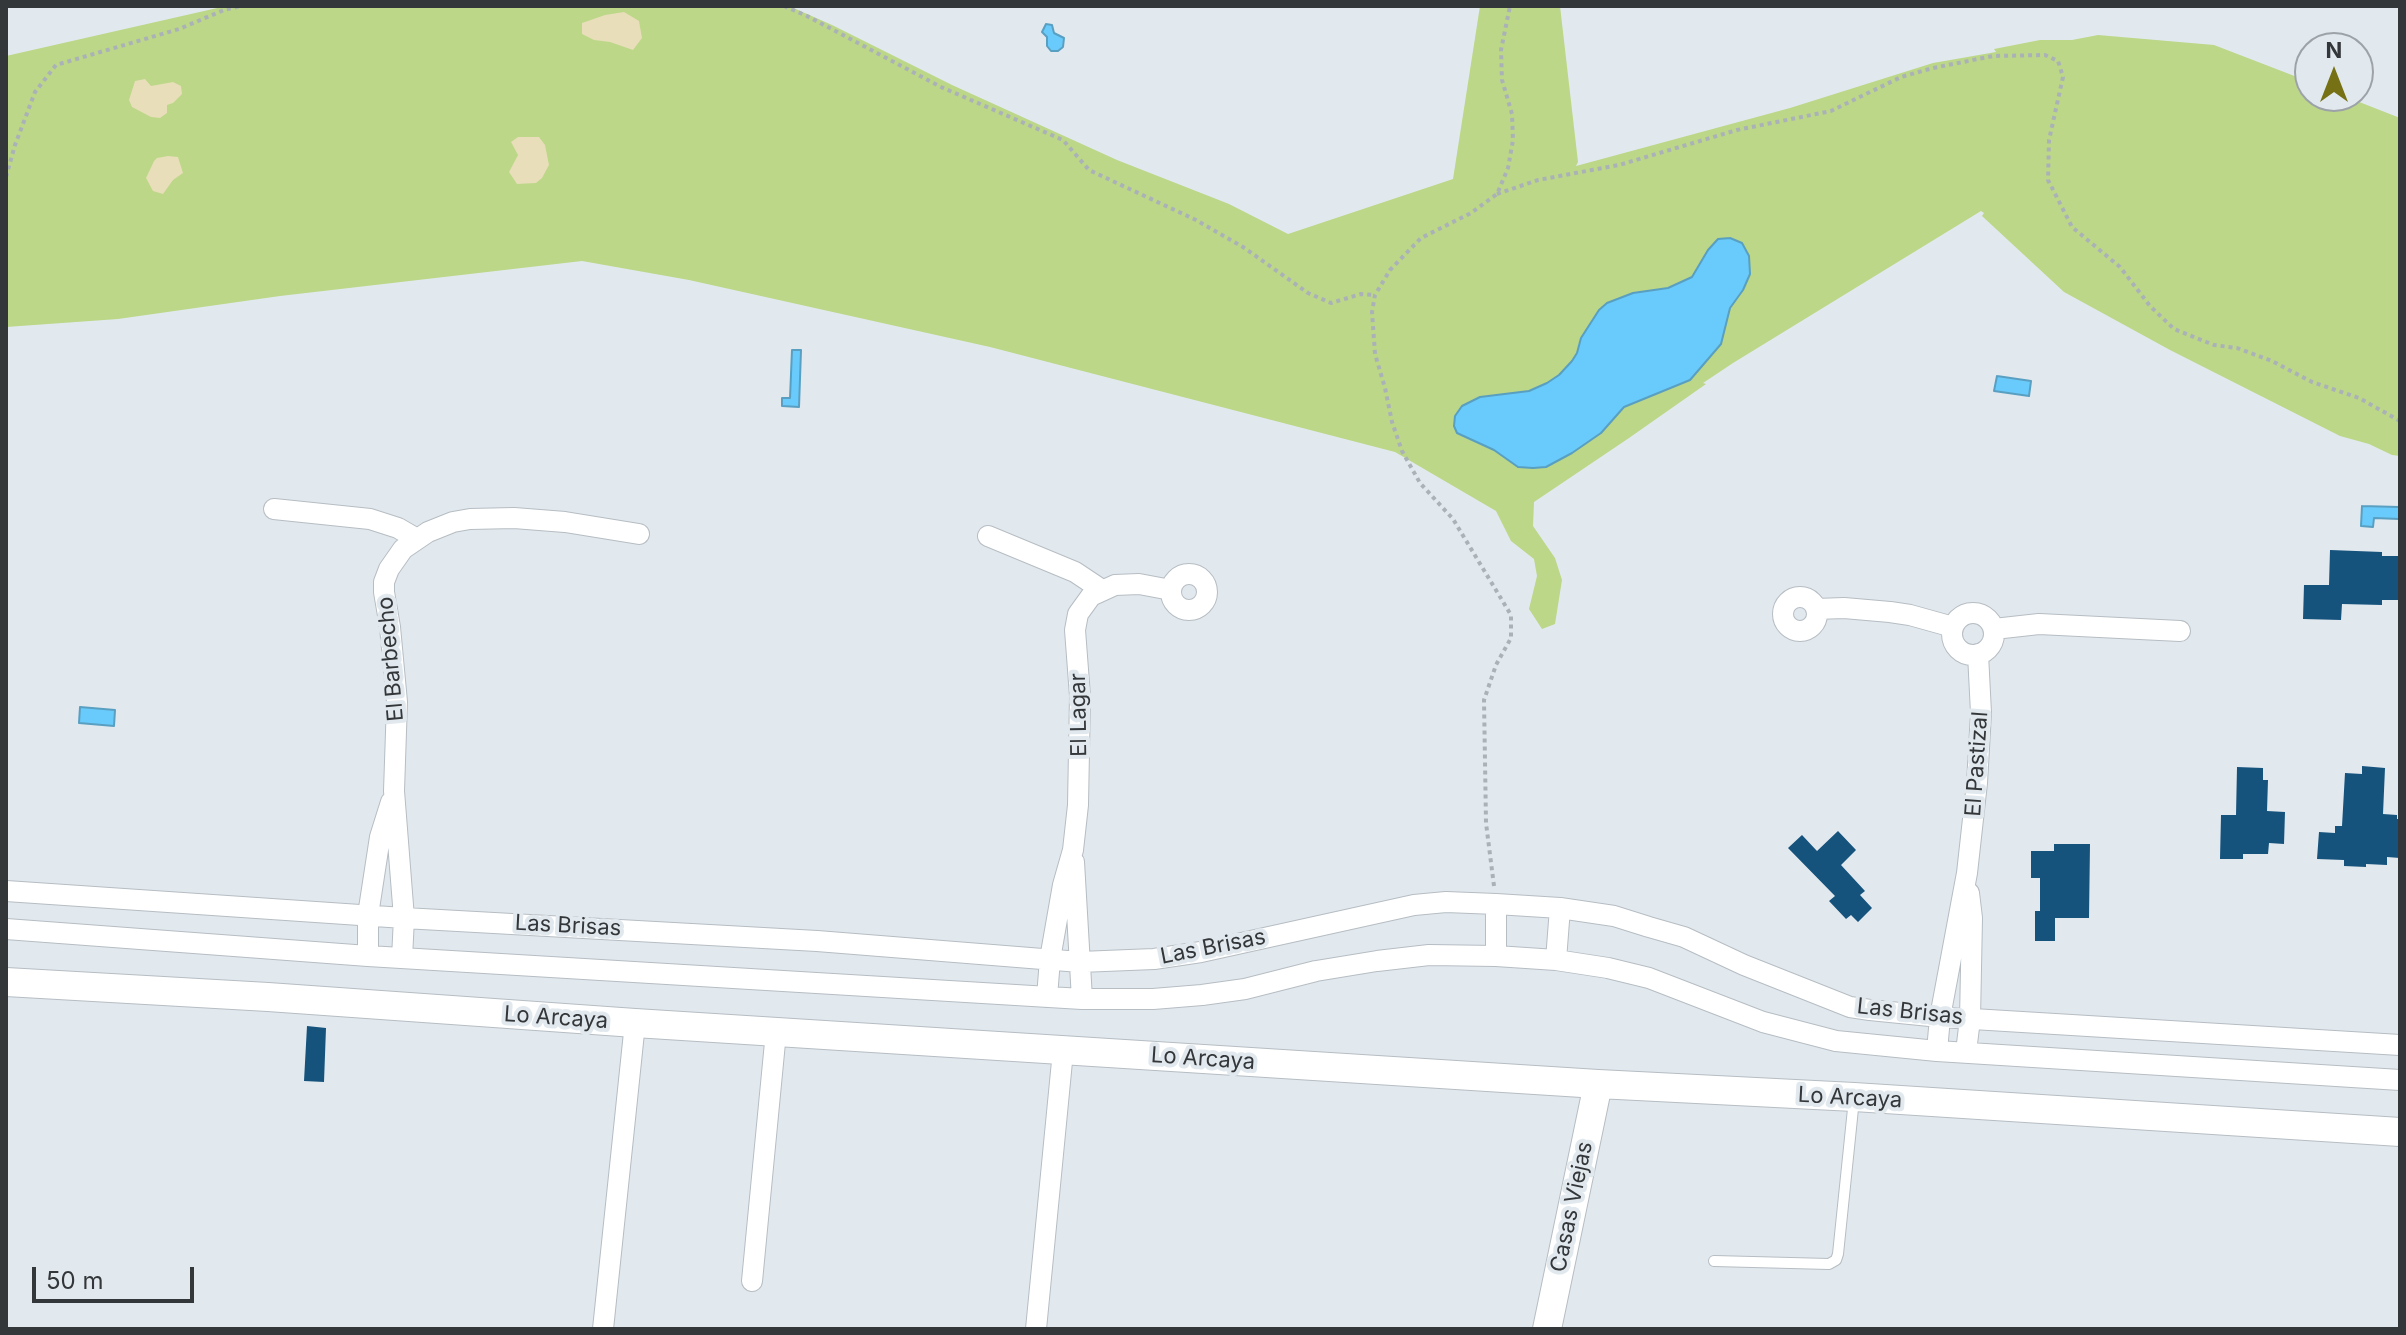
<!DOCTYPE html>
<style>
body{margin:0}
#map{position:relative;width:2406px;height:1335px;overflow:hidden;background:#e1e9ef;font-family:Inter,sans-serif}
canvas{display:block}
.frame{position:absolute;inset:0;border:8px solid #34373a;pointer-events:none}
.north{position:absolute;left:2294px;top:32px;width:80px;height:80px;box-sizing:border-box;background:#e1e9ef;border:2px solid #9ca2a7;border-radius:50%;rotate:0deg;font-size:22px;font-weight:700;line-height:32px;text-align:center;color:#34373a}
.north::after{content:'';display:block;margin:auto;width:28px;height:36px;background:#757114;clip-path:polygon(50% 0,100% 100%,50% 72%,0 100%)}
.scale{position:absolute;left:32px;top:1267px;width:162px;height:36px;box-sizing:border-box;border:4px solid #34373a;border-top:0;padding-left:10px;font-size:24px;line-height:28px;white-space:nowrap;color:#34373a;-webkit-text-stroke:6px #e1e9ef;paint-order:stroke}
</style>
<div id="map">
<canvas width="2406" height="1335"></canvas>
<div class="frame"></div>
<div class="north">N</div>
<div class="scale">50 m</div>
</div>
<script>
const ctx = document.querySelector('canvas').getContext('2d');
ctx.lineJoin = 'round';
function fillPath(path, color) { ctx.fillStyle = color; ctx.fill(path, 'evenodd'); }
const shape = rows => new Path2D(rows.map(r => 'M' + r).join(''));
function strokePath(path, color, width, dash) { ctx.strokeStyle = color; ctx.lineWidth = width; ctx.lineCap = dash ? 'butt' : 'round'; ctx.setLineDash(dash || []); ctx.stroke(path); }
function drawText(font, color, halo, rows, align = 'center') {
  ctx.font = font + ' Inter,sans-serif'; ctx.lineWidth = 8; ctx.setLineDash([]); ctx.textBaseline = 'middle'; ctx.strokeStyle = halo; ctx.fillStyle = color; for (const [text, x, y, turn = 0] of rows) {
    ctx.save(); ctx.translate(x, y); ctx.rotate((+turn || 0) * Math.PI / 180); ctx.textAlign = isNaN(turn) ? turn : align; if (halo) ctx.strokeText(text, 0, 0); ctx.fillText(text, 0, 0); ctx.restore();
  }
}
fillPath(shape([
 [226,6,789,6,832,25,952,85,1117,160,1229,204,1288,234,1453,179,1480,6,1560,6,1578,162,1576,166,1790,108,1933,63,1996,52,1994,49,2040,40,2072,40,2098,35,2214,45,2310,82,2310,96,2344,96,2400,118,2400,456,2392,455,2369,444,2340,436,2170,350,2064,292,1982,216,1984,213,1981,211,1733,363,1703,383,1706,384,1629,438,1534,502,1533,526,1555,558,1562,580,1555,624,1542,629,1529,609,1537,576,1534,559,1511,541,1496,511,1395,452,990,347,689,280,582,261,280,296,118,319,6,327,6,56]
]), '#bbd787');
fillPath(shape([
 [624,12,639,21,642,38,633,50,610,42,594,40,582,34,582,23,605,15],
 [145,79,151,86,173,82,181,86,182,94,173,103,167,105,167,113,160,118,151,117,132,107,129,100,135,81],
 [518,137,539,137,545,145,549,165,542,178,536,183,517,184,509,172,518,155,511,142],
 [168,156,178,157,183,173,173,180,163,194,153,191,146,178,154,161,157,158]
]), '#e8deb9');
const water = shape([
 [1046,24,1052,25,1054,33,1064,38,1063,47,1058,51,1051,51,1047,46,1047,37,1042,32,1046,24],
 [1730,238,1742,243,1749,256,1750,274,1743,290,1730,308,1721,344,1690,380,1624,407,1601,433,1572,453,1546,467,1533,468,1518,467,1494,450,1457,433,1454,426,1455,416,1462,406,1480,397,1529,391,1547,383,1559,375,1572,361,1577,353,1581,338,1599,310,1607,303,1633,293,1668,288,1692,277,1708,250,1718,239,1730,238],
 [792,350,801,350,799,407,782,406,782,398,790,398,792,350],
 [1997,376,2031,381,2029,396,1994,391,1997,376],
 [2362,506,2399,507,2399,519,2374,518,2373,527,2361,526,2362,506],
 [80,707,115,710,114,726,79,723,80,707]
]);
fillPath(water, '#69cbfb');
strokePath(water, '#599fc1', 2);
fillPath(shape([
 [2330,550,2382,552,2382,556,2400,556,2400,600,2382,600,2382,605,2342,604,2341,620,2303,619,2304,585,2329,585],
 [2362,766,2385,768,2383,814,2397,815,2397,819,2400,819,2400,858,2387,857,2387,865,2366,864,2366,867,2344,866,2344,860,2317,859,2319,832,2335,833,2335,826,2342,826,2345,773,2362,774],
 [2237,767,2263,768,2263,780,2268,780,2267,811,2285,812,2284,844,2269,843,2268,854,2243,854,2243,859,2220,859,2221,815,2236,815],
 [1838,831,1856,850,1841,865,1865,891,1860,895,1872,908,1858,922,1851,915,1846,919,1829,901,1835,896,1788,848,1802,835,1817,851],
 [2054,844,2090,844,2089,918,2055,918,2055,941,2035,941,2035,911,2040,911,2040,878,2031,878,2031,851,2054,851],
 [307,1026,326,1028,324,1082,304,1081]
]), '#15527c');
const lane = shape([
 [1714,1261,1829,1264,1836,1260,1838,1254,1854,1099]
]);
const street = shape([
 [274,509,370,519,398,528,417,539],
 [988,536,1075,572,1102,590],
 '1171 592a18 18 0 1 1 36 0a18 18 0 1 1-36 0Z',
 '1783 614a17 17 0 1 1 34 0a17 17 0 1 1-34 0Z',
 [1816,609,1844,608,1890,612,1910,615,1953,627],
 '1952 634a21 21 0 1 1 42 0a21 21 0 1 1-42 0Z',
 [1994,629,2039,624,2180,631],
 [1074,862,1082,999],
 [6,891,404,918,817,941,1080,962,1154,959,1201,952,1414,905,1446,902,1496,904,1560,908,1614,916,1649,927,1684,937,1744,965,1850,1007,1870,1010,1940,1017,2400,1045],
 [6,929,368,956,1082,999,1153,999,1202,995,1245,989,1316,971,1377,961,1429,955,1496,956,1556,960,1608,968,1649,978,1763,1022,1836,1041,1937,1051,2400,1080],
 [368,956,368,915,380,837,391,802],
 [1496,956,1496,904],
 [402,958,404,918,394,791,397,702,390,627,384,592,384,582,389,569,403,549,428,532,453,522,470,519,514,518,565,522,639,534],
 [1556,960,1560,908],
 [1047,997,1050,959,1063,885,1073,850,1078,805,1080,696,1075,630,1078,614,1091,596,1115,585,1139,584,1171,590],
 [1937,1051,1940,1017,1967,873,1977,783,1981,713,1978,654],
 [1966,1052,1970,1019,1972,918,1969,893],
 [752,1281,776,1032],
 [603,1329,635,1023],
 [1036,1329,1063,1051]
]);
const secondary = shape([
 [6,982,268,997,635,1023,1598,1084,1854,1097,2400,1132],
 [1547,1329,1598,1084]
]);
strokePath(lane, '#b6bdc3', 12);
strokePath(street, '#b6bdc3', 22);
strokePath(secondary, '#b6bdc3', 30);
strokePath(shape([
 [784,6,807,16,941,87,1063,140,1089,170,1196,220,1243,247,1308,293,1331,303,1361,294,1375,295],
 [6,177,15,145,35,92,56,65,179,29,224,10,241,6],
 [1497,194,1538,180,1619,165,1737,130,1831,111,1901,77,1933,68,1993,56,2045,55,2058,61,2063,77,2049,140,2048,180,2072,227,2120,267,2150,306,2174,329,2214,345,2237,348,2272,361,2312,382,2359,398,2400,421],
 [1494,886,1486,823,1484,700,1496,665,1511,638,1511,615,1453,519,1420,483,1402,451,1392,422,1385,388,1375,354,1372,312,1375,295,1390,270,1421,238,1471,213,1497,194,1508,168,1513,140,1512,114,1502,80,1501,50,1510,6]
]), '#abb2b7', 4, [4, 4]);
strokePath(lane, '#fff', 10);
strokePath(street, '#fff', 20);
strokePath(secondary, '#fff', 28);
drawText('22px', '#34373a', '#e1e9ef', [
 ["El Barbecho",391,659,-95],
 ["El Lagar",1079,715,-91],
 ["El Pastizal",1977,764,-86],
 ["Las Brisas",568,926,3],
 ["Las Brisas",1213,947,-11],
 ["Las Brisas",1910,1012,6],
 ["Lo Arcaya",556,1018,4],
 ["Lo Arcaya",1203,1059,4],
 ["Lo Arcaya",1850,1098,3],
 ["Casas Viejas",1572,1207,-78]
]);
</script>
